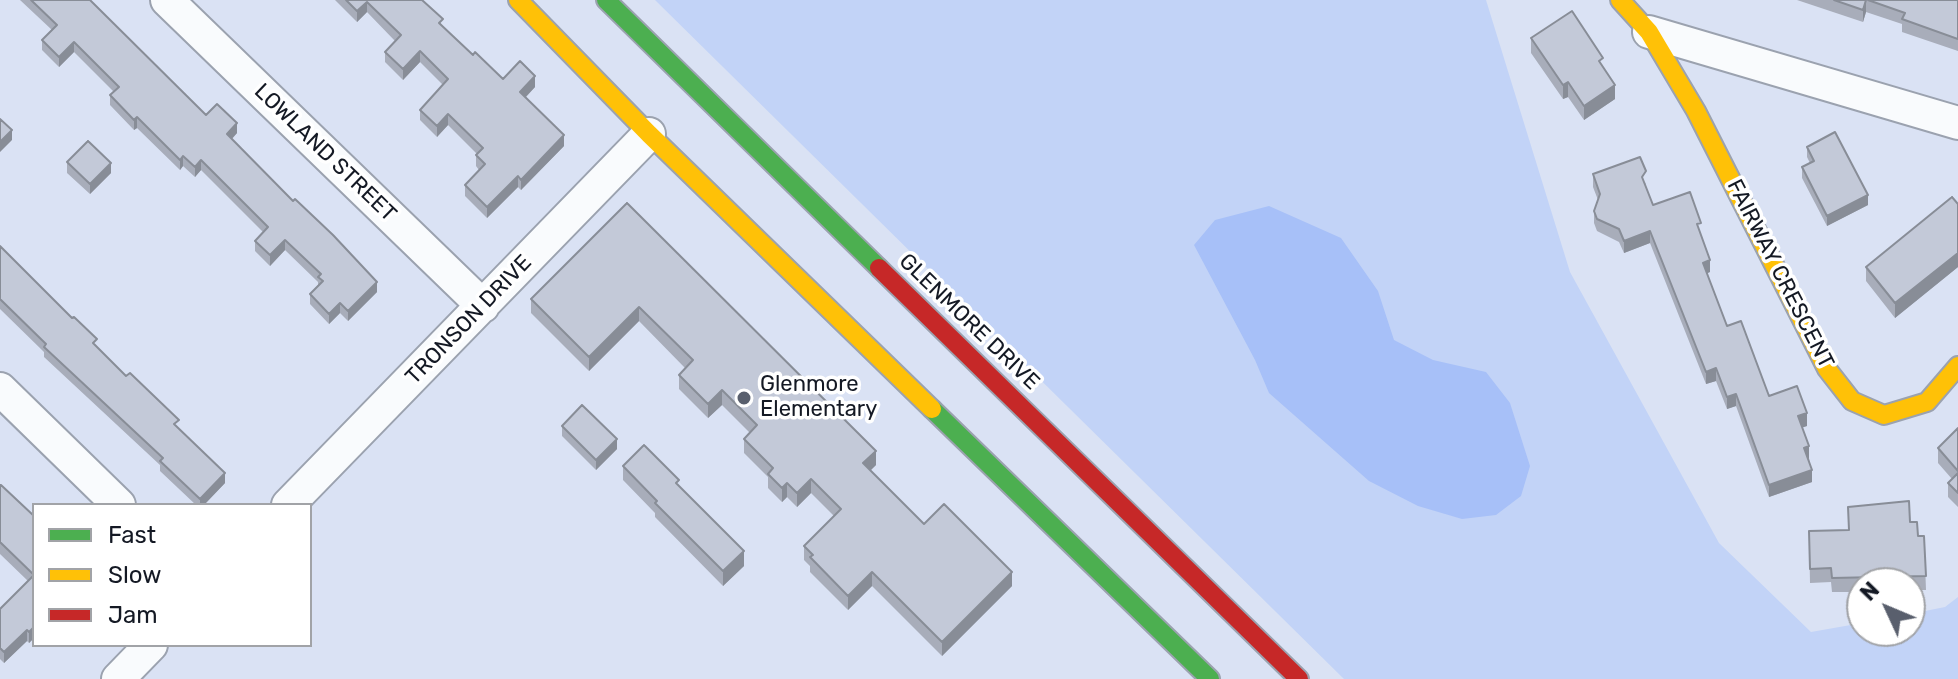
<!DOCTYPE html>
<style>
body{margin:0}
#map{position:relative;width:1958px;height:679px;overflow:hidden;background:#dae2f4;font-family:Rubik,sans-serif}
canvas{display:block}
.legend{position:absolute;left:32px;top:503px;width:280px;height:144px;box-sizing:border-box;background:#fff;border:2px solid #a1a3a7;margin:0;padding:10px 14px;list-style:none;font-size:24px;color:#141924}
.legend li{display:flex;align-items:center;gap:16px;height:40px}
.legend b{width:40px;border:2px solid #a1a3a7}
.north{position:absolute;left:1846px;top:567px;width:80px;height:80px;box-sizing:border-box;background:#fff;border:2px solid #a1a3a7;border-radius:50%;rotate:314deg;font-size:22px;font-weight:700;line-height:32px;text-align:center;color:#141924}
.north::after{content:'';display:block;margin:auto;width:28px;height:36px;background:#595f6d;clip-path:polygon(50% 0,100% 100%,50% 72%,0 100%)}
</style>
<div id="map">
<canvas width="1958" height="679"></canvas>
<ul class="legend">
<li><b style="height:10px;background:#4caf50"></b>Fast</li>
<li><b style="height:10px;background:#ffc107"></b>Slow</li>
<li><b style="height:10px;background:#c62828"></b>Jam</li>
</ul>
<div class="north">N</div>
</div>
<script>
const ctx = document.querySelector('canvas').getContext('2d');
ctx.lineJoin = 'round';
function fillPath(path, color) { ctx.fillStyle = color; ctx.fill(path, 'evenodd'); }
const shape = rows => new Path2D(rows.map(r => 'M' + r).join(''));
function strokePath(path, color, width, dash) { ctx.strokeStyle = color; ctx.lineWidth = width; ctx.lineCap = dash ? 'butt' : 'round'; ctx.setLineDash(dash || []); ctx.stroke(path); }
function drawText(font, color, halo, rows, align = 'center') {
  ctx.font = font + ' Rubik,sans-serif'; ctx.lineWidth = 7; ctx.setLineDash([]); ctx.textBaseline = 'middle'; ctx.strokeStyle = halo; ctx.fillStyle = color; for (const [text, x, y, turn = 0] of rows) {
    ctx.save(); ctx.translate(x, y); ctx.rotate((+turn || 0) * Math.PI / 180); ctx.textAlign = isNaN(turn) ? turn : align; if (halo) ctx.strokeText(text, 0, 0); ctx.fillText(text, 0, 0); ctx.restore();
  }
}
fillPath(shape([
 [655,0,1486,0,1570,272,1719,543,1811,632,1862,623,1862,631,1910,631,1910,614,1945,607,1958,597,1958,679,1344,679]
]), '#c2d3f7');
fillPath(shape([
 [1269,206,1341,238,1378,291,1394,340,1433,360,1486,372,1510,403,1530,466,1521,496,1496,515,1462,519,1418,506,1369,481,1269,393,1255,360,1194,245,1215,220]
]), '#a7c0f8');
const street = shape([
 [167,0,483,306],
 [1649,32,1958,123],
 [0,389,119,505],
 [288,505,649,134],
 [118,679,151,645]
]);
const fast = shape([
 [606,0,879,268],
 [932,409,1210,679]
]);
const slow = shape([
 [518,0,649,134,932,409],
 [1620,0,1649,32,1696,111,1827,369,1852,401,1884,415,1927,402,1958,366]
]);
const jam = shape([
 [879,268,1299,679]
]);
strokePath(street, '#9ba2af', 36);
strokePath(fast, '#9ba2af', 22);
strokePath(slow, '#9ba2af', 22);
strokePath(jam, '#9ba2af', 22);
strokePath(street, '#f9fbfd', 32);
strokePath(fast, '#4caf50', 18);
strokePath(slow, '#ffc107', 18);
strokePath(jam, '#c62828', 18);
fillPath(shape([
 [20,0,90,0,206,115,237,133,232,139,377,292,348,321,340,313,329,324,310,304,310,294,318,285,318,282,285,250,270,266,255,251,255,241,263,232,201,170,195,177,183,166,180,170,137,128,134,130,110,105,110,95,114,92,74,52,59,67,42,50,42,40,52,30],
 [335,0,422,0,443,26,473,55,503,79,535,87,526,97,564,146,521,190,518,187,487,218,465,196,465,185,479,170,476,166,476,155,477,154,448,125,437,137,420,120,420,110,443,85,420,62,403,80,385,62,385,52,395,41,367,12,357,22],
 [1797,0,1958,0,1958,51,1902,32,1902,24,1866,12,1863,22],
 [1531,38,1603,68,1615,99,1584,120,1568,97,1563,99,1531,53],
 [1807,147,1868,205,1827,226,1802,178,1802,167,1810,163,1807,157],
 [67,162,111,173,90,194,67,173],
 [1593,174,1646,183,1645,184,1653,205,1701,235,1710,272,1707,273,1727,326,1769,396,1807,426,1802,427,1809,458,1812,482,1769,497,1736,406,1727,409,1716,381,1706,384,1650,243,1624,253,1619,242,1597,231,1594,223,1594,211,1598,200,1593,187],
 [627,203,876,465,870,470,924,524,1012,586,942,656,872,586,848,610,810,572,810,566,804,560,804,546,834,516,811,493,797,507,787,497,782,502,768,488,768,477,744,453,744,439,750,433,722,405,708,418,679,389,679,375,685,368,639,321,589,371,531,313,531,299],
 [1958,204,1958,267,1895,318,1866,281,1866,267],
 [0,246,97,347,179,429,225,483,204,505,196,505,160,471,160,465,44,357,44,352,0,309],
 [562,426,617,449,596,470,562,436],
 [1958,428,1958,507,1948,497,1948,483,1952,479,1938,463,1938,448],
 [623,466,679,486,744,566,723,586,655,517,655,513,623,480],
 [0,485,34,516,34,638,29,643,27,641,4,663,0,659,0,609,28,581,0,554],
 [1910,522,1918,536,1924,536,1926,590,1910,590,1910,583,1862,583,1862,592,1832,592,1831,582,1810,583,1809,531,1849,530]
]), '#a8adba');
fillPath(shape([
 [1866,0,1866,12,1863,22,1863,10],
 [367,2,367,12,357,22,357,11],
 [74,42,74,52,59,67,59,57],
 [420,51,420,62,403,80,403,69],
 [535,76,535,87,520,103,520,92],
 [1568,82,1568,97,1563,99,1563,85],
 [1615,85,1615,99,1584,120,1584,106],
 [448,114,448,125,437,137,437,126],
 [137,117,137,128,134,130,134,120],
 [237,123,237,133,227,144,227,134],
 [12,130,12,140,0,152,0,142],
 [564,135,564,146,521,190,521,180],
 [183,156,183,166,180,170,180,160],
 [201,160,201,170,195,177,195,167],
 [111,163,111,173,90,194,90,184],
 [518,176,518,187,487,218,487,207],
 [1868,195,1868,205,1827,226,1827,216],
 [1650,231,1650,243,1624,253,1624,241],
 [285,240,285,250,270,266,270,255],
 [1958,253,1958,267,1895,318,1895,303],
 [1710,260,1710,272,1703,275,1703,263],
 [377,282,377,292,348,321,348,311],
 [340,303,340,313,329,324,329,314],
 [639,307,639,321,589,371,589,357],
 [1716,368,1716,381,1706,384,1706,372],
 [722,390,722,405,708,418,708,404],
 [1736,394,1736,406,1727,409,1727,397],
 [1807,413,1807,426,1798,429,1798,416],
 [617,439,617,449,596,470,596,460],
 [1809,446,1809,458,1804,460,1804,448],
 [876,451,876,465,863,478,863,463],
 [1812,470,1812,482,1769,497,1769,485],
 [225,473,225,483,204,505,200,505,200,499],
 [811,479,811,493,797,507,797,493],
 [787,483,787,497,782,502,782,488],
 [744,551,744,566,723,586,723,571],
 [872,572,872,586,848,610,848,596],
 [1012,572,1012,586,942,656,942,642],
 [34,627,34,638,29,643,29,632],
 [27,630,27,641,4,663,4,652]
]), '#888d97');
const building = shape([
 [31,0,90,0,206,115,217,104,237,123,227,134,293,201,295,199,333,235,377,282,348,311,340,303,329,314,310,294,323,281,318,277,321,274,285,240,270,255,255,241,268,227,201,160,195,167,183,156,180,160,137,117,134,120,110,95,119,87,74,42,59,57,42,40,57,25,31,0],
 [346,0,422,0,443,19,439,23,473,55,475,52,503,79,520,61,535,76,520,92,564,135,521,180,518,176,487,207,465,185,485,164,476,155,483,148,448,114,437,126,420,110,448,79,420,51,403,69,385,52,401,35,367,2,357,11,346,0],
 [1834,0,1866,0,1863,10,1834,0],
 [1868,0,1958,0,1958,39,1902,19,1905,13,1868,0],
 [1572,11,1603,58,1599,61,1615,85,1584,106,1568,82,1563,85,1531,38,1572,11],
 [0,119,12,130,0,142,0,119],
 [1835,132,1868,195,1827,216,1802,167,1814,161,1807,147,1835,132],
 [88,141,111,163,90,184,67,162,88,141],
 [1640,157,1646,171,1642,177,1653,205,1690,192,1701,223,1697,224,1710,260,1703,263,1727,326,1741,321,1769,396,1797,386,1807,413,1798,416,1809,446,1804,448,1812,470,1769,485,1736,394,1727,397,1716,368,1706,372,1650,231,1624,241,1619,229,1597,219,1594,211,1600,194,1593,174,1640,157],
 [1952,197,1958,204,1958,253,1895,303,1866,267,1952,197],
 [627,203,876,451,863,463,924,524,944,504,1012,572,942,642,872,572,848,596,810,557,813,555,804,546,841,509,811,479,797,493,787,483,782,488,768,474,773,468,744,439,757,425,722,390,708,404,679,375,693,360,639,307,589,357,531,299,627,203],
 [0,246,72,318,74,317,97,339,93,343,126,376,130,373,179,420,174,424,225,473,200,499,160,461,163,458,44,347,46,344,0,299,0,246],
 [582,405,617,439,596,460,562,426,582,405],
 [1958,428,1958,471,1938,448,1958,428],
 [644,445,679,480,676,483,744,551,723,571,655,503,657,501,623,466,644,445],
 [1958,473,1958,493,1948,483,1958,473],
 [0,485,1,485,34,516,34,519,33,521,34,522,34,627,29,632,27,630,4,652,0,648,0,609,34,575,0,542,0,485],
 [1909,501,1910,522,1917,522,1918,536,1924,536,1926,576,1832,578,1831,568,1810,569,1809,531,1849,530,1848,507,1909,501]
]);
fillPath(building, '#c3c9d8');
strokePath(building, '#888d97', 2);
for (const [x, y, r, color] of [
 [744,398,8,"#595f6d"]
]) { const dot = new Path2D(); dot.arc(x, y, r, 0, 2 * Math.PI); ctx.fillStyle = color; ctx.fill(dot); strokePath(dot, '#fff', 3); }
drawText('22px', '#141924', '#fff', [
 ["LOWLAND STREET",325,153,44],
 ["FAIRWAY CRESCENT",1780,274,63],
 ["TRONSON DRIVE",469,320,-46],
 ["GLENMORE DRIVE",969,322,44]
]);
drawText('22px', '#141924', '#fff', [
 ["Glenmore",760,385],
 ["Elementary",760,410]
], 'left');
</script>
